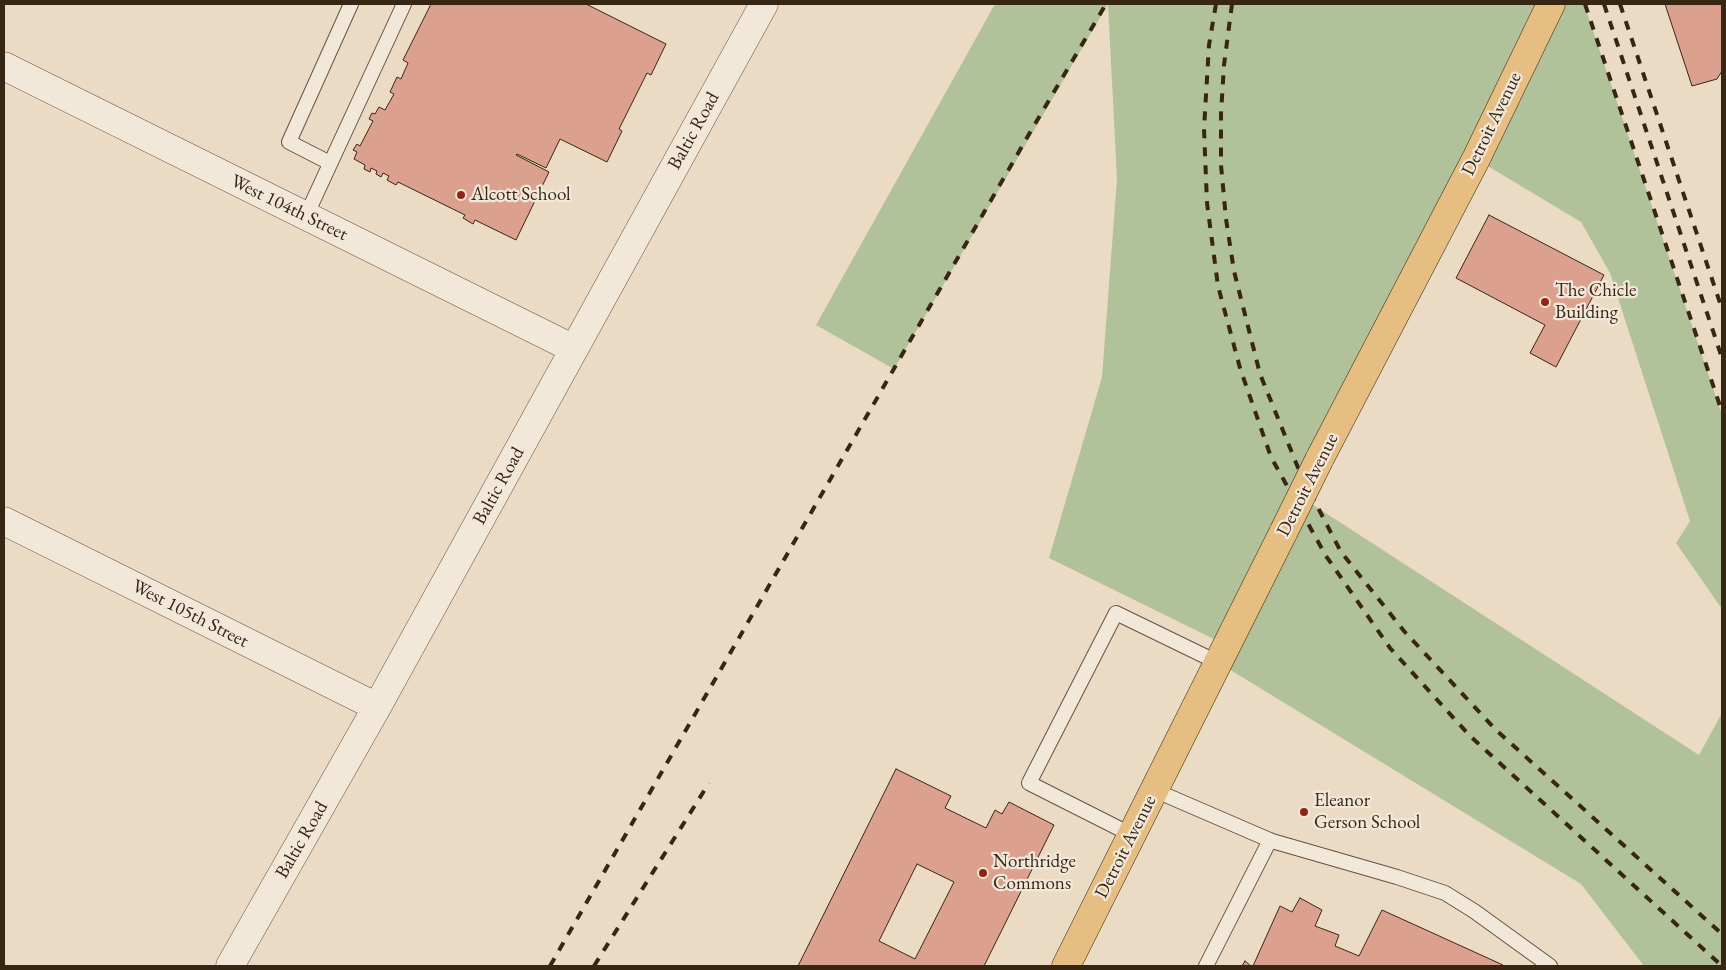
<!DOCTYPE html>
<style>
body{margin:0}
#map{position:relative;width:1726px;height:970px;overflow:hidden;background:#ebdbc4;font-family:"EB Garamond",serif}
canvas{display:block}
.frame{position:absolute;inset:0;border:5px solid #382614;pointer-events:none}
</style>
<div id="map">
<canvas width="1726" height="970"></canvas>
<div class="frame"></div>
</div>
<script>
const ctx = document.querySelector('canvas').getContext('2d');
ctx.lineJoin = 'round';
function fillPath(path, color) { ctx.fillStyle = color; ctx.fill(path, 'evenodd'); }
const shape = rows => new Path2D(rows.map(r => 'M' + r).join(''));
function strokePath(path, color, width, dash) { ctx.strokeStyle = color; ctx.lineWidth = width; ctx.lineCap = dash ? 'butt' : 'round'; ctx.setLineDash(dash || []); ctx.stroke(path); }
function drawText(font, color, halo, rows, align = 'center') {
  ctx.font = font + ' "EB Garamond",serif'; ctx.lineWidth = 4.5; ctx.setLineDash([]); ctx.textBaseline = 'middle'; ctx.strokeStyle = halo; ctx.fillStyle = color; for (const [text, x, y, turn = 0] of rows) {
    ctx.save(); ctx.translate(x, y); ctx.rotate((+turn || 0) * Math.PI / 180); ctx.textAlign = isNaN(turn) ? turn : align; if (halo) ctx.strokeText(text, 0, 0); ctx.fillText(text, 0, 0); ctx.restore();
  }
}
fillPath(shape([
 [995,4,1108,4,894,369,816,325],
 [1108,4,1584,4,1722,415,1722,609,1676,543,1690,521,1610,273,1581,222,1476,159,1301,497,1699,755,1722,713,1722,966,1644,966,1581,884,1219,663,1226,645,1049,558,1102,377,1117,179]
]), '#b1c199');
const building = shape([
 [431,4,586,4,666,44,651,75,647,73,619,129,622,131,607,162,560,139,546,168,517,154,516,155,549,172,516,240,475,220,473,224,463,218,465,215,398,182,396,185,387,180,389,176,383,173,381,177,376,174,377,171,371,168,370,172,364,169,365,165,354,159,357,152,353,150,357,144,360,146,373,121,369,119,372,113,375,114,379,107,385,110,394,94,390,92,397,77,401,79,408,63,403,60,431,4],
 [1665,4,1722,4,1722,71,1717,79,1692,86,1665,4],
 [1489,215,1604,275,1556,367,1530,353,1545,325,1456,278,1489,215],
 [896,769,951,796,945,808,986,828,995,810,1002,814,1009,802,1054,825,984,966,798,966,896,769],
 [917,864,954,882,915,959,879,941,917,864],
 [1300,898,1322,910,1315,926,1339,935,1335,946,1359,956,1382,910,1503,965,1502,966,1253,966,1280,906,1292,912,1300,898],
 [1245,961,1251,966,1242,966,1245,961]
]);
fillPath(building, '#dba18e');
strokePath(building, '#382614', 1);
const service = shape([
 [330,163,289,142,351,4],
 [306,216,404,4],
 [1154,790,1272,841,1397,877,1445,893,1474,911,1550,966],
 [1132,835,1029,783,1116,613,1219,663],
 [1206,966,1270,840]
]);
const minor = shape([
 [4,66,574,349],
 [4,521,377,707],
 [230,966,377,707,764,4]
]);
const primary = shape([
 [1319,460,1476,159,1551,4],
 [1066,966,1284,531]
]);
strokePath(service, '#655340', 16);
strokePath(minor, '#655340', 29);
strokePath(primary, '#382614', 29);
strokePath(service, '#f2e8d9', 14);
strokePath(minor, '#f2e8d9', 28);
strokePath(primary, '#e6be82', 28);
strokePath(shape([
 [1216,4,1209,45,1204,129,1207,203,1218,286,1240,368,1271,457,1326,556,1390,648,1470,736,1722,966],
 [1232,4,1224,65,1221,114,1221,165,1226,219,1234,271,1260,374,1301,475,1341,552,1404,631,1496,730,1722,934],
 [1585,4,1722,412],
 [1604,4,1722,358],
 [1620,4,1722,309],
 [550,966,1032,129,1106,4],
 [594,966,709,783]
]), '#382614', 4, [9, 9]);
const primaryBridge = shape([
 [1284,531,1319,460]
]);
strokePath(primaryBridge, '#382614', 29, []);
strokePath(primaryBridge, '#e6be82', 28);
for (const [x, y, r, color] of [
 [461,195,5,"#8f2418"],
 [1545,302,5,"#8f2418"],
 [1304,812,5,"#8f2418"],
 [983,873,5,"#8f2418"]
]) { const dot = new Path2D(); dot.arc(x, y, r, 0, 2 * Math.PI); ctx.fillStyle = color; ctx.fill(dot); strokePath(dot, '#f2e8d9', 2); }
drawText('19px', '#382614', '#f2e8d9', [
 ["Detroit Avenue",1492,124,-64],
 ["Baltic Road",694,131,-61],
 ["West 104th Street",289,208,26],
 ["Detroit Avenue",1308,485,-63],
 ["Baltic Road",499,486,-61],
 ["West 105th Street",190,614,27],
 ["Baltic Road",302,840,-60],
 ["Detroit Avenue",1126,847,-63]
]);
drawText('19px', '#382614', '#f2e8d9', [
 ["Alcott School",471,195],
 ["The Chicle",1555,291],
 ["Building",1555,313],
 ["Eleanor",1314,801],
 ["Gerson School",1314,823],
 ["Northridge",993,862],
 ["Commons",993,884]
], 'left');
</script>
